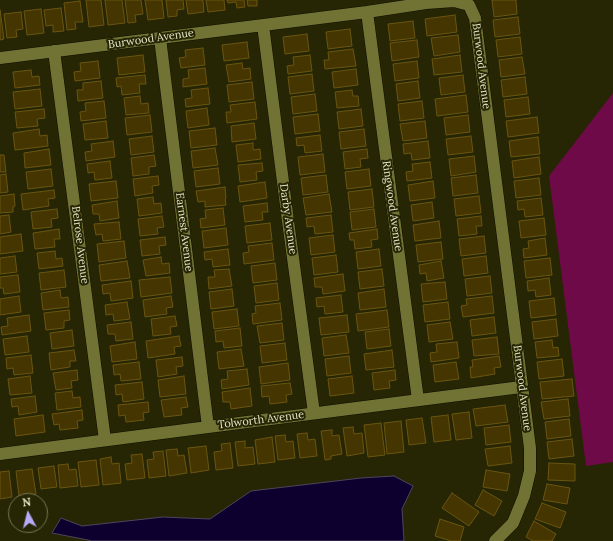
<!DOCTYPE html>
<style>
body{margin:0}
#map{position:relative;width:613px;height:541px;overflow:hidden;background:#262604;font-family:Lora,serif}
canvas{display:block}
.north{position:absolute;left:8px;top:493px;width:40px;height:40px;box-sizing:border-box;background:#262604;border:1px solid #727352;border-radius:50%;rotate:353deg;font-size:11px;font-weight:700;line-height:16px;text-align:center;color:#e5e7c6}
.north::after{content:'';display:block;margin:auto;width:14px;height:18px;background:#b7abf8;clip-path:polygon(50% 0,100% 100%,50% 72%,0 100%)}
</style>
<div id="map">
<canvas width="613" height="541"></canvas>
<div class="north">N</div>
</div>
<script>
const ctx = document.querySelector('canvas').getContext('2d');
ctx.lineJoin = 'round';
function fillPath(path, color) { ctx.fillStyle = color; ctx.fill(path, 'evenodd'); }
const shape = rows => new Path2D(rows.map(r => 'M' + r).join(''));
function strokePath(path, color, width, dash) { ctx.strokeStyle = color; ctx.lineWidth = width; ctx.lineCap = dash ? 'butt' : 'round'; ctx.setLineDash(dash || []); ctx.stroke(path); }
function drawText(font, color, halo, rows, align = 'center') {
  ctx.font = font + ' Lora,serif'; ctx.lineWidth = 4; ctx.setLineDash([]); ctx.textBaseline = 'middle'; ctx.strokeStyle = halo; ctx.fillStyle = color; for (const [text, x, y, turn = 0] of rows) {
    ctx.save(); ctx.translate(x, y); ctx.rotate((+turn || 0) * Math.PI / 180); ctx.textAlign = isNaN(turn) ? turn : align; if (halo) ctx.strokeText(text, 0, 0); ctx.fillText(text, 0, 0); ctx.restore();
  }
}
fillPath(shape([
 [613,93,613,462,586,466,549,176]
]), '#6f0a48');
const water = shape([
 [394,476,413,486,402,509,404,541,91,541,88,540,52,533,61,518,82,526,163,517,210,519,251,491,361,478,394,476]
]);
fillPath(water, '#0e002e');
strokePath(water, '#4e455c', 1);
const building = shape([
 [86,0,101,0,104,25,89,27,86,0],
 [105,0,122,0,125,23,108,25,105,0],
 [125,0,141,0,143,14,135,15,136,22,128,23,125,0],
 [145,0,162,0,164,18,148,20,145,0],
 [166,0,183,0,184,9,177,10,177,16,168,17,166,0],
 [186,0,203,0,204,12,188,14,186,0],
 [206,0,224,0,225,10,208,12,206,0],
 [227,0,244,0,245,7,237,8,236,2,228,3,227,0],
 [247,0,257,0,257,6,248,6,247,0],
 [492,0,516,0,517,14,494,17,492,0],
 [80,1,83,22,75,22,76,29,67,30,64,3,80,1],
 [61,8,64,31,53,32,53,25,46,26,44,10,61,8],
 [41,9,44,33,27,35,24,11,41,9],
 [0,10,4,39,0,40,0,10],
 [21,12,23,29,16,30,17,37,7,38,4,14,21,12],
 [455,15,457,32,427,36,425,19,455,15],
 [518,17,520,34,495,37,493,20,518,17],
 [413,21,415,38,390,41,388,24,413,21],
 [350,29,352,46,328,49,326,32,350,29],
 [307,34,309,51,285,54,283,37,307,34],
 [458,35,460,52,434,56,431,38,458,35],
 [520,37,522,54,498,57,496,40,520,37],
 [417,40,419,57,392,61,390,43,417,40],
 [247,42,249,58,224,61,222,45,247,42],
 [203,48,205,65,181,68,179,58,186,57,185,50,203,48],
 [353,49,356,66,325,69,324,60,329,60,328,52,353,49],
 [143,55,145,72,119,75,117,58,143,55],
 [310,55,312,71,288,74,287,66,294,65,293,57,310,55],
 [460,55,462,72,434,75,432,59,460,55],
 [522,57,525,74,501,77,499,60,522,57],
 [98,61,100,78,75,81,74,72,81,71,80,63,98,61],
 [417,61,419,78,395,81,393,64,417,61],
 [242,63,243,69,250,68,251,79,229,82,226,65,242,63],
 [205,68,207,84,183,87,183,79,189,78,188,70,205,68],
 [356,69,358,85,334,88,332,72,356,69],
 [31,70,32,77,39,76,40,85,15,88,13,72,31,70],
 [312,74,314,91,290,94,288,77,312,74],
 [145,75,146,84,139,84,140,93,122,95,121,86,117,87,116,78,145,75],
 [463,75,465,92,441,95,439,78,463,75],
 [525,77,527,94,503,97,501,80,525,77],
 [101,81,103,98,78,101,77,90,83,90,83,83,101,81],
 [418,81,420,98,398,101,396,84,418,81],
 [252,82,254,99,229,102,227,85,252,82],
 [208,88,210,104,186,107,185,99,192,98,191,90,208,88],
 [40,89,42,106,15,109,13,92,40,89],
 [352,90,353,96,358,96,359,106,337,108,335,92,352,90],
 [315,94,317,111,293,114,291,97,315,94],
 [466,95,468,112,437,116,435,99,466,95],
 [140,96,141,104,148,103,149,113,126,115,124,98,140,96],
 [528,97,530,114,506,117,504,100,528,97],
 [104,101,106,118,81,121,80,112,86,111,85,103,104,101],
 [422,101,424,118,400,121,398,104,422,101],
 [255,102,257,119,227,123,226,112,231,112,230,105,255,102],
 [207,108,209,125,188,128,186,111,207,108],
 [44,109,45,118,37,119,38,126,17,128,15,112,44,109],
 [361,109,363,126,339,129,337,112,361,109],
 [318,114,320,131,295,134,293,117,318,114],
 [150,115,152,132,127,135,125,118,150,115],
 [468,115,470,132,446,135,444,118,468,115],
 [537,117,539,133,508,137,506,121,537,117],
 [106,121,108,138,85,140,83,124,106,121],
 [425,121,427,138,403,141,400,124,425,121],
 [254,123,256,139,232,142,231,126,254,123],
 [215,128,217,145,191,148,189,131,215,128],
 [39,129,40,136,47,135,48,146,15,150,13,133,39,129],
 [364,129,366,146,341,149,339,132,364,129],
 [320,135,322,151,305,153,304,145,297,146,296,138,320,135],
 [152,136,154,152,131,155,129,139,152,136],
 [471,136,473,152,448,155,446,139,471,136],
 [538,137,540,154,511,157,509,141,538,137],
 [113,141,115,157,86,161,85,152,92,151,91,144,113,141],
 [428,141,430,158,412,160,411,153,404,154,403,144,428,141],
 [253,143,253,150,260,149,261,159,238,162,236,145,253,143],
 [215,148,218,165,193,168,191,151,215,148],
 [49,149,51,165,25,168,24,153,49,149],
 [367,149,368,158,360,159,361,167,345,169,343,152,367,149],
 [323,154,325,172,300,175,298,157,323,154],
 [0,155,4,155,6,172,0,172,0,155],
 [154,155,156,166,149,167,149,174,133,176,131,158,154,155],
 [474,156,476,172,451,176,449,159,474,156],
 [539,157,541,174,514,178,512,161,539,157],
 [110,161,112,178,95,180,94,172,88,173,87,164,110,161],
 [430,162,432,178,407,181,406,172,413,171,412,164,430,162],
 [262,163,263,171,256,172,257,180,240,182,238,165,262,163],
 [218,168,220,184,196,187,194,171,218,168],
 [51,169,53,186,28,189,26,172,51,169],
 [369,169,371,186,347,189,345,172,369,169],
 [6,174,8,192,0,193,0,175,6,174],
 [326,175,328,192,303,195,301,178,326,175],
 [476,175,478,193,453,196,451,178,476,175],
 [158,176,159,185,152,186,153,193,135,196,133,179,158,176],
 [539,178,541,195,516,198,514,181,539,178],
 [116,181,118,198,91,201,89,184,116,181],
 [433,181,435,198,410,201,408,185,433,181],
 [265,182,267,198,240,202,238,186,265,182],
 [225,187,226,198,225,199,226,205,205,207,205,201,198,202,196,191,225,187],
 [372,189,374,207,350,210,348,192,372,189],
 [54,190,55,198,48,199,49,206,23,210,21,194,54,190],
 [14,194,15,206,13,207,13,212,0,213,0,196,14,194],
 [329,194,332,212,306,215,303,198,329,194],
 [479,196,481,213,456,216,454,199,479,196],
 [153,197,154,204,161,203,162,213,139,216,137,199,153,197],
 [541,198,543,215,525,217,524,209,518,210,517,201,541,198],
 [117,201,119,218,100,221,99,214,93,214,92,205,117,201],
 [432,202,434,218,413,221,411,205,432,202],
 [267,203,268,212,262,212,263,220,245,222,243,206,267,203],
 [223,208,225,225,201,228,200,219,206,218,205,210,223,208],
 [57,209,58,218,51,219,52,227,33,229,31,212,57,209],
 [374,209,376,227,352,230,350,212,374,209],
 [9,215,11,232,0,234,0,216,9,215],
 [331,215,333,232,315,234,314,226,307,227,306,218,331,215],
 [162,216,164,227,157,228,158,234,140,236,138,219,162,216],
 [481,216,482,226,476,226,477,234,459,236,457,219,481,216],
 [544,218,546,235,521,238,519,221,544,218],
 [439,221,441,238,415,241,413,225,439,221],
 [119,222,121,239,103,241,102,234,96,235,94,224,119,222],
 [270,223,272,240,247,243,245,226,270,223],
 [226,228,228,245,204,248,202,231,226,228],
 [59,229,60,239,54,239,55,247,35,249,33,233,59,229],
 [377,229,378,239,371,240,372,247,355,249,354,240,350,240,349,233,377,229],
 [21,234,23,251,0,254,0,237,21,234],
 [333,235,335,252,311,255,309,238,333,235],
 [484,236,486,253,461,256,459,239,484,236],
 [165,237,166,245,159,246,160,254,142,256,140,240,165,237],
 [545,238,547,255,524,258,523,249,529,248,528,241,545,238],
 [124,241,126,258,99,262,97,244,124,241],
 [441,242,443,259,418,262,416,245,441,242],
 [272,243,274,260,244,264,243,253,249,252,248,246,272,243],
 [228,249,230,265,213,267,212,259,205,260,204,252,228,249],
 [379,249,381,266,358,269,356,252,379,249],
 [55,251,56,259,62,258,63,266,39,269,37,253,55,251],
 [336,255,338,272,314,275,312,258,336,255],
 [15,256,17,272,0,274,0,258,15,256],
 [486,256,488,273,464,276,462,259,486,256],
 [161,257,162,264,169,263,170,273,146,276,143,260,161,257],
 [550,258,552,275,526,278,524,261,550,258],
 [127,261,130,278,101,281,99,265,127,261],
 [441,261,444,278,427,281,426,273,420,274,419,265,441,261],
 [275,263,277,280,253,283,251,266,275,263],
 [229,269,232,286,209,289,208,277,215,277,214,270,229,269],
 [382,269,384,286,360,289,358,272,382,269],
 [64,270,66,287,41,290,39,273,64,270],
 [343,274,345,291,323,294,322,287,315,287,314,278,343,274],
 [18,275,20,292,4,294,3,288,0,288,0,277,18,275],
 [490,276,492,293,467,296,465,279,490,276],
 [170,277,172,293,141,297,139,280,170,277],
 [549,278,551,295,536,297,535,290,528,291,527,281,549,278],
 [131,281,133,298,111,301,110,293,103,294,102,285,131,281],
 [445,282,447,299,423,302,421,284,445,282],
 [277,283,279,300,256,303,254,286,277,283],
 [232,289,234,306,211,309,209,292,232,289],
 [384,289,386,307,360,310,358,293,384,289],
 [60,290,61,298,68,297,69,307,43,310,41,293,60,290],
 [341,295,343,312,325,314,324,306,317,307,316,298,341,295],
 [19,296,21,312,0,315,0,299,19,296],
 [171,296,173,307,166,308,167,314,145,317,143,300,171,296],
 [492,296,494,313,463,317,461,306,467,305,466,299,492,296],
 [554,298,556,315,531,318,529,301,554,298],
 [127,302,130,319,114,321,113,314,106,315,105,305,127,302],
 [448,302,450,319,425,322,423,305,448,302],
 [280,303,282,320,253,324,252,314,256,313,255,306,280,303],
 [237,309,239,326,214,329,212,312,237,309],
 [69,310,70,320,64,321,64,328,46,330,44,313,69,310],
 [387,310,389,327,358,331,356,314,387,310],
 [29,315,31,331,2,335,1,327,8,326,7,318,29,315],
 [347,315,349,332,321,335,319,318,347,315],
 [175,316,177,326,170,327,171,334,153,336,151,319,175,316],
 [494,317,496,333,472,336,470,320,494,317],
 [556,319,558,336,534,339,532,322,556,319],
 [131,322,133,339,116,341,115,334,108,334,107,325,131,322],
 [450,322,453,339,429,342,427,325,450,322],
 [282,323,284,340,260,343,257,326,282,323],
 [240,328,242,346,224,348,223,341,216,342,215,331,240,328],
 [389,329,391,346,367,349,365,332,389,329],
 [72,330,74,346,52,349,50,333,72,330],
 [346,335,349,353,324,356,322,338,346,335],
 [27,336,29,352,5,355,3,339,27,336],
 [179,336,181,346,174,347,175,354,148,358,146,341,179,336],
 [497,337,499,354,474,356,472,340,497,337],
 [552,340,553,348,558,347,559,356,537,358,535,342,552,340],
 [135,342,137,359,112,362,110,346,135,342],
 [457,342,459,358,431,362,430,353,437,352,436,344,457,342],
 [285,343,287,360,262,363,260,346,285,343],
 [241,349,244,366,219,369,217,352,241,349],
 [74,350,76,361,70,361,70,367,51,370,49,353,74,350],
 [392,350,394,367,366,370,364,354,392,350],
 [31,355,33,373,14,375,13,368,7,369,6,358,31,355],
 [349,356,351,373,327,376,325,359,349,356],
 [499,356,501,367,494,368,495,374,471,378,470,367,473,367,472,360,499,356],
 [182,357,183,366,176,367,177,374,158,377,156,360,182,357],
 [562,359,564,376,539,379,537,362,562,359],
 [139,362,141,379,121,381,120,374,114,375,113,365,139,362],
 [456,362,459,379,435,382,433,365,456,362],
 [288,363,290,380,261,384,259,367,288,363],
 [247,369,249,385,222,389,221,380,228,379,227,371,247,369],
 [77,370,78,380,71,381,72,388,56,390,53,373,77,370],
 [395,370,396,380,389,381,390,388,374,390,372,373,395,370],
 [30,376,32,393,10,395,8,379,30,376],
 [184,376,186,394,160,397,158,380,184,376],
 [352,376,354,393,330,396,328,379,352,376],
 [572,379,574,396,542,399,540,382,572,379],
 [142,382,144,399,123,402,122,394,116,395,115,385,142,382],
 [290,383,292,394,286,395,287,402,270,404,269,396,262,397,261,386,290,383],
 [250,388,252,406,231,409,230,402,223,402,222,392,250,388],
 [72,391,73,398,80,397,81,407,57,410,55,393,72,391],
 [35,396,37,412,19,415,18,406,12,407,11,399,35,396],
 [186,397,188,407,181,408,182,415,164,417,161,400,186,397],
 [568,399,570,416,544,419,541,402,568,399],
 [148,402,149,412,143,413,144,420,126,422,125,415,119,416,118,405,148,402],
 [505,405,508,422,476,426,473,409,505,405],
 [82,410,83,420,77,421,78,428,60,430,59,424,54,425,52,414,82,410],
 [469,412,472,438,456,440,452,414,469,412],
 [43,415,45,432,16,436,14,419,43,415],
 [448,415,451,440,434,442,431,417,448,415],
 [422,418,426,443,409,445,406,420,422,418],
 [569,419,571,436,547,439,545,422,569,419],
 [401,421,404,452,387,454,384,423,401,421],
 [381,423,385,455,368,457,364,425,381,423],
 [509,425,511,442,486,445,484,428,509,425],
 [353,427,354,434,362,433,364,453,347,456,343,428,353,427],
 [332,430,332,436,339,435,342,454,331,456,331,459,325,460,321,431,332,430],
 [307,433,308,440,315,439,317,456,300,458,297,434,307,433],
 [285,435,286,442,293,441,295,458,278,460,275,436,285,435],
 [272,437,275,462,258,464,255,440,272,437],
 [572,439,574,456,549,459,547,442,572,439],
 [245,441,245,448,253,447,255,464,238,466,235,442,245,441],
 [230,443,233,468,216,470,214,452,222,451,221,444,230,443],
 [206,446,209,470,191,473,188,448,206,446],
 [510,446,512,463,488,466,485,449,510,446],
 [177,449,178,456,184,455,187,473,169,476,166,450,177,449],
 [163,451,166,476,149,478,147,460,154,459,153,452,163,451],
 [142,454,145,478,127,480,125,464,132,463,131,455,142,454],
 [111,457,112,464,119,463,121,483,103,485,100,459,111,457],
 [96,460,99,485,81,487,78,462,96,460],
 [549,463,575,464,575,481,548,480,549,463],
 [68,464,69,470,76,469,78,486,60,488,58,465,68,464],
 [54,466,57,487,41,489,38,468,54,466],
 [32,469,36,494,19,496,16,471,32,469],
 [486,470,510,474,507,491,483,487,486,470],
 [9,471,12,497,0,499,0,472,9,471],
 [547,484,570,488,567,504,543,500,547,484],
 [483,490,502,501,494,516,475,505,483,490],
 [452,493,479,512,469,526,442,508,452,493],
 [542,503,566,512,560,528,535,519,542,503],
 [440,519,464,527,460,541,451,541,435,536,440,519],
 [534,521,556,534,552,541,533,541,526,537,534,521]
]);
fillPath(building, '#453601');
strokePath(building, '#6a5511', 1);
const minor = shape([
 [367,12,418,400],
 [263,25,288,221,314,413],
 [160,38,208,427],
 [54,51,105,440],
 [0,58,367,12,426,3,454,1,469,5,475,18,530,448,530,471,524,496,513,523,495,541],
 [0,454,208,427,521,387]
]);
strokePath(minor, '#0e0f00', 13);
strokePath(minor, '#717334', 12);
drawText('11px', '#e5e7c6', '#262604', [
 ["Burwood Avenue",151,39,-8],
 ["Burwood Avenue",481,66,83],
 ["Ringwood Avenue",392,206,82],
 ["Darby Avenue",288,219,82],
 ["Earnest Avenue",184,232,83],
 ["Belrose Avenue",80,245,83],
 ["Burwood Avenue",522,388,83],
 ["Tolworth Avenue",261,420,-7]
]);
</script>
